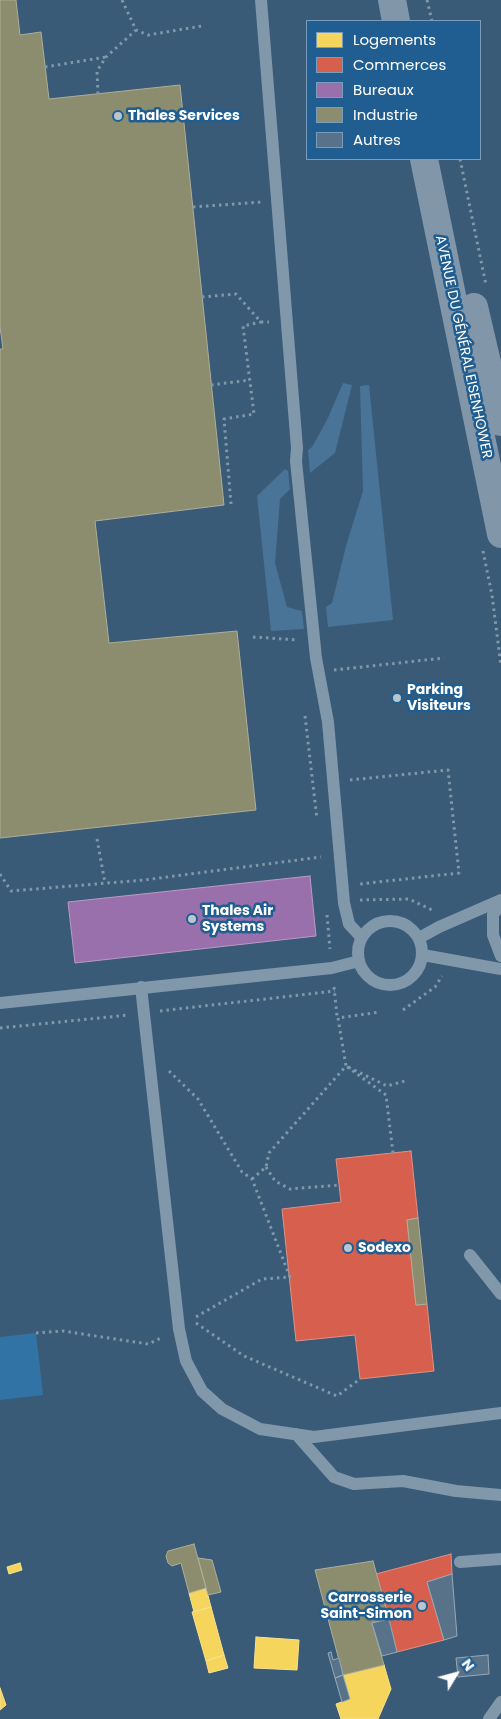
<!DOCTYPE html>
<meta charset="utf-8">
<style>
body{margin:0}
#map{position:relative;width:501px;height:1719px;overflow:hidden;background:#3a5b77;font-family:Poppins,sans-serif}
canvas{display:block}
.legend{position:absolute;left:306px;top:20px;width:175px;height:140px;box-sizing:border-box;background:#205e91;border:1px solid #799ebd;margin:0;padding:6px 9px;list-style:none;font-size:15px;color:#fff}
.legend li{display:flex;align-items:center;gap:10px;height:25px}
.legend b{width:25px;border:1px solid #799ebd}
.north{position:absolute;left:431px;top:1649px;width:50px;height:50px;-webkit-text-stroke:4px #205e91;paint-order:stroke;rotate:53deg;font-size:14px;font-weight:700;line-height:20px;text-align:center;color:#fff}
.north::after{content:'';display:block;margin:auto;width:18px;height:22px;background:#fff;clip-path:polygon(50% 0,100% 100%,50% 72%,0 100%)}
</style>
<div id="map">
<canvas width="501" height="1719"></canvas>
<ul class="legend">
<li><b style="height:14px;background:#f6d55c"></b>Logements</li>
<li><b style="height:14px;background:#d6604d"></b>Commerces</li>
<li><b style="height:14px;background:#9970ab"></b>Bureaux</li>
<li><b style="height:14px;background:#8c8c6e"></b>Industrie</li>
<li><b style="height:14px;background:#587389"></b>Autres</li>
</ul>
<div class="north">N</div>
</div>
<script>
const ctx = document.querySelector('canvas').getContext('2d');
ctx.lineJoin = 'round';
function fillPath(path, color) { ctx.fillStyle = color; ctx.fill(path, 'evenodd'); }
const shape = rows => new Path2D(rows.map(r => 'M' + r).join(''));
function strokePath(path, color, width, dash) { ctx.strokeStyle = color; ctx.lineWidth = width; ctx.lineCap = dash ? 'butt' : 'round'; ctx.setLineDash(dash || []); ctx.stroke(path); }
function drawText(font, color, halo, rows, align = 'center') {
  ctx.font = font + ' Poppins,sans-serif'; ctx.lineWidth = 5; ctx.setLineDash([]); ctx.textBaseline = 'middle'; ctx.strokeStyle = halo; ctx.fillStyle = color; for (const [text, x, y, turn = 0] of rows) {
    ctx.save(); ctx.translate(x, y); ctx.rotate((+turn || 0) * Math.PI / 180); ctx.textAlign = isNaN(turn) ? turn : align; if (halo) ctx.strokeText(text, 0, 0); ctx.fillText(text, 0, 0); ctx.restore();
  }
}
fillPath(shape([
 [36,1333,43,1395,0,1400,0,1337]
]), '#3273a6');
fillPath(shape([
 [343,383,352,385,335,453,310,473,308,450,312,447,327,420],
 [369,385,393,620,328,627,326,607,332,603,346,546,363,491,360,386],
 [285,469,288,471,290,489,280,499,275,563,287,607,302,611,304,629,271,631,257,496]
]), '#497497');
const homes = shape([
 [20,1563,22,1570,9,1574,7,1567,20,1563],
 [206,1588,211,1607,194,1612,189,1593,206,1588],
 [211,1607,224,1655,206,1661,192,1612,211,1607],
 [256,1637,299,1640,297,1670,254,1668,256,1637],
 [224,1655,228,1668,209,1673,206,1661,224,1655],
 [384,1665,391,1689,378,1719,341,1719,336,1704,350,1699,343,1675,384,1665],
 [0,1688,6,1705,0,1710,0,1688]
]);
fillPath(homes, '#f6d55c');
strokePath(homes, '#f9e28d', 1);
const shops = shape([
 [411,1151,418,1218,407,1220,416,1305,427,1304,434,1371,360,1379,355,1335,296,1341,282,1209,341,1202,336,1159,411,1151],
 [451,1554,452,1574,427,1582,444,1640,397,1652,376,1574,451,1554]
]);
fillPath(shops, '#d6604d');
strokePath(shops, '#e29082', 1);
const offices = shape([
 [310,876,316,936,75,963,68,902,310,876]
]);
fillPath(offices, '#9970ab');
strokePath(offices, '#b89bc4', 1);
const industry = shape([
 [0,0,16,0,20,35,41,32,49,99,180,85,224,505,95,521,109,643,237,631,256,810,0,838,0,349,3,349,0,327,0,0],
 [418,1218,427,1304,416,1305,407,1220,418,1218],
 [194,1544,206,1588,189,1593,181,1563,172,1566,168,1563,166,1556,168,1551,194,1544],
 [198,1558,212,1560,221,1592,208,1595,198,1558],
 [373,1561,389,1619,372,1623,384,1665,343,1675,315,1570,373,1561]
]);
fillPath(industry, '#8c8c6e');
strokePath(industry, '#aeae9a', 1);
const building = shape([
 [452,1574,457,1636,444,1640,427,1582,452,1574],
 [389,1619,397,1652,382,1656,372,1623,389,1619],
 [331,1652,333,1660,339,1658,343,1675,335,1678,328,1653,331,1652],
 [488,1655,489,1674,458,1677,456,1658,488,1655],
 [343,1675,350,1699,342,1702,335,1678,343,1675]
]);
fillPath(building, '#587389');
strokePath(building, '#96a9b9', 1);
strokePath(shape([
 [122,0,136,30,148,35,202,26],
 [427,0,432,21],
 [45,67,106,57],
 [98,94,97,71,106,57,136,30],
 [460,159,486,285],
 [193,207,262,202],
 [202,297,236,294,261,322,269,322],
 [211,385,250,380],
 [231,504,224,419,254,414,243,326,261,322],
 [483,551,492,595,501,666],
 [253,637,298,640],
 [334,670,444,658],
 [305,716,317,819],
 [350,780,448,770,459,873,360,884],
 [97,839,105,883],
 [0,874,11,891,144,880,321,857],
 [360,900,409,899,432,910],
 [327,915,330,949],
 [334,987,337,1016],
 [403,1010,435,987,442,976],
 [160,1011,335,991],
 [0,1028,129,1015],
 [169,1071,198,1099,242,1172,252,1179,290,1277,262,1279,194,1318],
 [393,1153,386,1095,346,1066,387,1086,405,1081],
 [266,1167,275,1181,290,1189,339,1185],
 [252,1179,266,1167,269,1153,346,1066,338,1018,380,1012],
 [196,1323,244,1356,337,1396,360,1379],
 [36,1333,63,1331,148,1344,163,1337]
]), '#8197aa', 3, [2.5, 4]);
strokePath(shape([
 [261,0,297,448,296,461,316,658,328,722,344,903,349,924,361,937],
 [501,905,493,914,493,935,501,956],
 '358 953a32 32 0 1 1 64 0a32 32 0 1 1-64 0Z',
 [419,938,439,927,501,900],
 [423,955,501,969],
 [141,987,179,1329,186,1361,202,1391,222,1409,260,1429,314,1437,501,1413],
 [0,1003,332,968,359,961],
 [470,1255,501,1294],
 [296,1434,334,1477,354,1484,403,1481,456,1491,501,1495],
 [460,1562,501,1559],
 [489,1719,501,1702]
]), '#8197aa', 12);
strokePath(shape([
 [392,0,396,21],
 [424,159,501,534],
 [474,307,501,422]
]), '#8196a9', 28);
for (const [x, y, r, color] of [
 [118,116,5,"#bac6cf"],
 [397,698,5,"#bac6cf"],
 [192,919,5,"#bac6cf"],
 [348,1248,5,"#bac6cf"],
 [422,1606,5,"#bac6cf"]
]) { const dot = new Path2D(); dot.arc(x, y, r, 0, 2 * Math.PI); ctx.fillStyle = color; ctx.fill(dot); strokePath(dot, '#205e91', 2); }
drawText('bold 14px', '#fff', '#205e91', [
 ["Thales Services",128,116],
 ["Parking",407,690],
 ["Visiteurs",407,706],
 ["Thales Air",202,911],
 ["Systems",202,927],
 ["Sodexo",358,1248],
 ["Carrosserie",412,1598,"right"],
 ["Saint-Simon",412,1614,"right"]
], 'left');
drawText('14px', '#fff', '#205e91', [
 ["AVENUE DU GÉNÉRAL EISENHOWER",463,347,78]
]);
</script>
